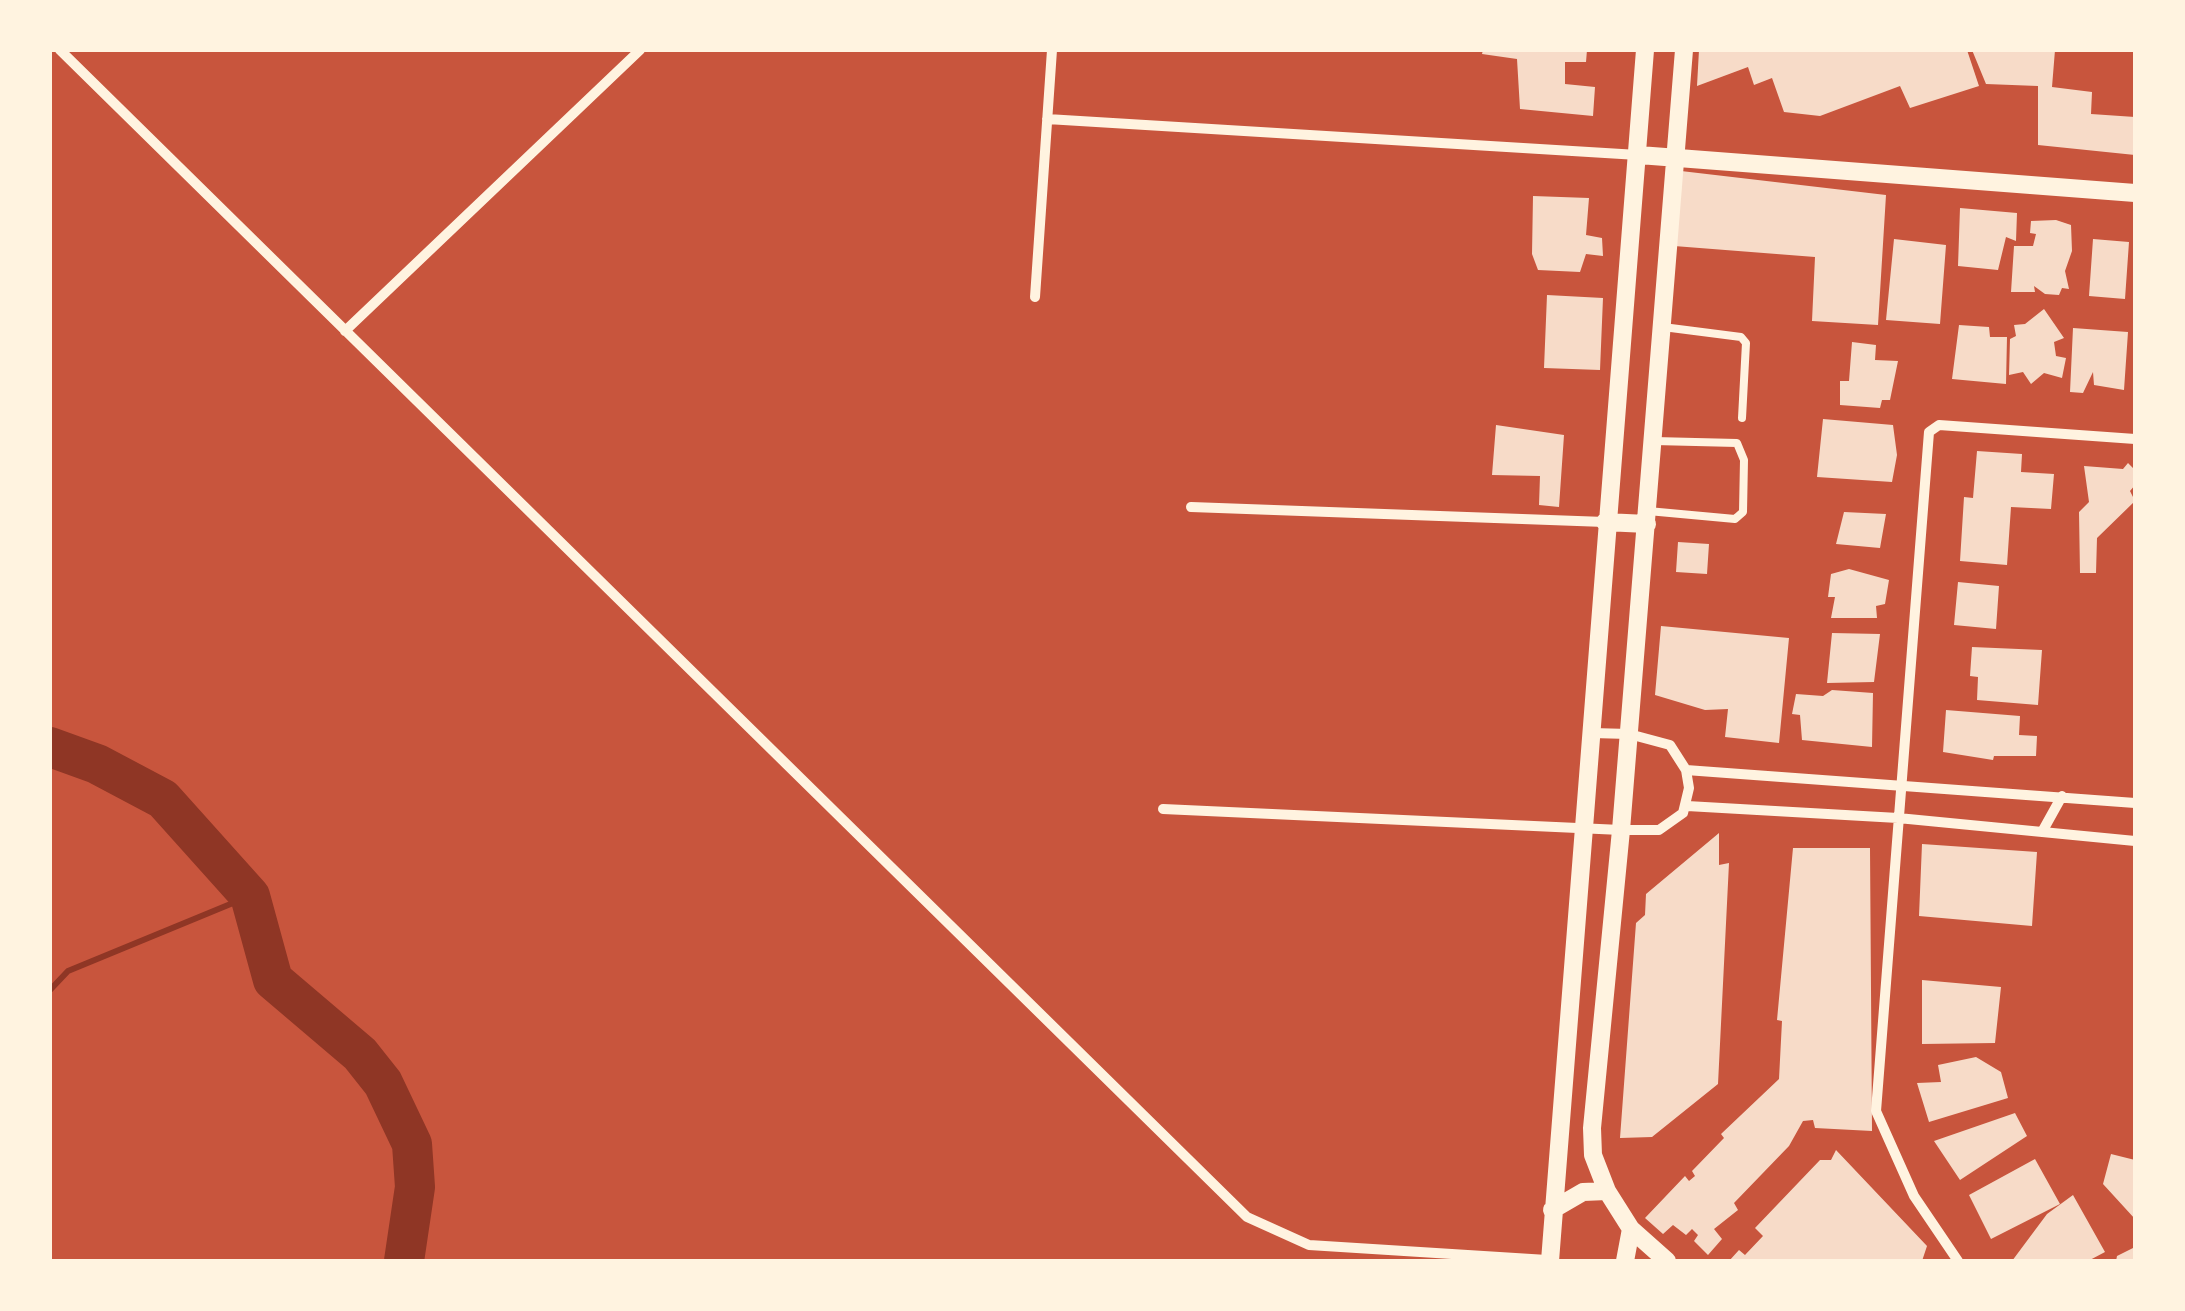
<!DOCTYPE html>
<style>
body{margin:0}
#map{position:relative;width:2185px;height:1311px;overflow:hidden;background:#c8553d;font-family:"Golos Text",sans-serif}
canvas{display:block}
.frame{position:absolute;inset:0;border:52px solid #fff3e0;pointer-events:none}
</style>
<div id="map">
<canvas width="2185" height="1311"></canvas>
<div class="frame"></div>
</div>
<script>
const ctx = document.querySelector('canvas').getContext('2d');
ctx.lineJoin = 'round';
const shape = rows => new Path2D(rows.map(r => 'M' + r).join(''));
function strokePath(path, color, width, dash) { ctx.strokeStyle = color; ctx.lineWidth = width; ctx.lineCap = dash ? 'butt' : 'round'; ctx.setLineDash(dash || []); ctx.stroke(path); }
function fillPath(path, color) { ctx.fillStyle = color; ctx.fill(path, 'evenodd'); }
strokePath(shape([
 [50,990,68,971,250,896]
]), '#8f3625', 6);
strokePath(shape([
 [50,747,97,764,163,799,250,896,273,980,360,1054,383,1083,412,1144,415,1187,404,1261]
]), '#8f3625', 40);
fillPath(shape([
 [1483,50,1587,50,1586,62,1565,62,1565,84,1595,87,1593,116,1520,109,1517,59,1482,54],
 [1699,50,1967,50,1979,86,1910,108,1900,86,1820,116,1784,112,1772,78,1754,85,1748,67,1697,86],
 [1972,50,2055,50,2052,87,2092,92,2091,114,2135,117,2135,155,2038,145,2038,86,1986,84],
 [1681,171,1886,195,1878,325,1812,321,1815,257,1674,246],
 [1533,196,1589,198,1586,235,1602,238,1603,256,1586,254,1580,272,1538,270,1532,254],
 [1960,208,2017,213,2016,241,2006,237,1998,270,1958,266],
 [2056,220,2071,225,2072,251,2065,271,2069,289,2062,288,2059,295,2045,294,2034,286,2035,292,2011,292,2014,246,2033,246,2036,234,2030,233,2031,221],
 [1894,239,1946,245,1940,324,1886,320],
 [2093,239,2129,242,2125,299,2089,296],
 [1547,295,1603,298,1600,370,1544,368],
 [2044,309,2064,338,2054,342,2056,356,2066,358,2062,378,2044,373,2031,384,2023,372,2009,375,2010,339,2016,336,2014,325,2025,324],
 [1959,325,1989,327,1990,337,2007,337,2006,384,1952,379],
 [2073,328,2128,332,2124,390,2094,385,2093,372,2083,393,2070,392],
 [1852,342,1876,345,1875,360,1898,361,1890,400,1882,400,1880,408,1840,405,1840,381,1849,381],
 [1823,419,1893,425,1897,455,1892,482,1817,477],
 [1496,425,1564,435,1559,507,1539,505,1540,476,1492,475],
 [1977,451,2022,454,2021,472,2054,474,2051,509,2011,507,2007,565,1960,561,1964,497,1973,498],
 [2128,463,2135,470,2135,485,2130,491,2135,501,2097,538,2096,573,2080,573,2079,512,2089,502,2084,466,2123,469],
 [1844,512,1886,514,1880,548,1836,544],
 [1678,542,1709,544,1707,574,1676,572],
 [1849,569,1889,580,1885,604,1876,606,1877,618,1831,618,1835,597,1828,597,1831,574],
 [1958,582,1999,586,1996,629,1954,625],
 [1661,626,1789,638,1779,743,1725,737,1728,709,1705,710,1655,695],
 [1832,633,1880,634,1874,682,1827,683],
 [1972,647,2042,650,2038,705,1977,700,1978,677,1970,676],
 [1832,690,1873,693,1872,747,1802,740,1800,715,1792,714,1796,694,1823,696],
 [1946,710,2020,716,2019,735,2037,736,2036,756,1994,756,1993,760,1943,752],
 [1719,833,1719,865,1729,863,1718,1084,1652,1137,1620,1138,1636,923,1645,915,1646,894],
 [1922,844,2037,852,2032,926,1919,916],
 [1793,848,1870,848,1872,1131,1815,1128,1813,1120,1803,1121,1789,1146,1734,1203,1738,1210,1714,1229,1722,1239,1708,1255,1694,1241,1698,1235,1692,1229,1686,1235,1673,1225,1663,1234,1645,1218,1685,1176,1689,1181,1695,1176,1692,1171,1724,1138,1721,1134,1779,1079,1782,1021,1777,1020],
 [1922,980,2001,987,1995,1043,1922,1044],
 [1976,1057,2001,1072,2008,1098,1929,1122,1917,1083,1941,1082,1938,1065],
 [2015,1113,2027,1136,1960,1180,1934,1141],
 [1836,1150,1927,1246,1922,1261,1729,1261,1739,1250,1745,1255,1763,1236,1755,1228,1820,1160,1831,1160],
 [2111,1154,2135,1160,2135,1219,2103,1184],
 [2035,1159,2060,1204,1991,1239,1969,1195],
 [2073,1195,2105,1252,2088,1261,2012,1261,2047,1214],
 [2135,1247,2135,1261,2116,1261,2117,1256]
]), '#f7dbc8');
strokePath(shape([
 [1663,327,1741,337,1746,343,1742,418],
 [1648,511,1735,519,1743,512,1744,460,1737,443,1654,441]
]), '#fff3e0', 8);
strokePath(shape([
 [60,50,1247,1217,1309,1245,1547,1260],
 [1047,119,1638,155],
 [1035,297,1052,50],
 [345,331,640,50],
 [1191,507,1605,522],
 [1686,770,2135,803],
 [1687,806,1898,818,2135,841],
 [1163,809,1621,830,1659,830,1683,813,1689,788,1686,770,1670,745,1629,734,1592,733],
 [2042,832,2062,796],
 [1958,1261,1914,1196,1876,1111,1929,432,1939,425,2135,439]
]), '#fff3e0', 10);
strokePath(shape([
 [1639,155,2135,193],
 [1605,522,1647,524],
 [1552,1210,1583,1192,1607,1191],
 [1550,1261,1645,50],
 [1625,1261,1631,1229],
 [1667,1261,1631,1229,1607,1191,1593,1155,1592,1128,1621,830,1684,50]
]), '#fff3e0', 18);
</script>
